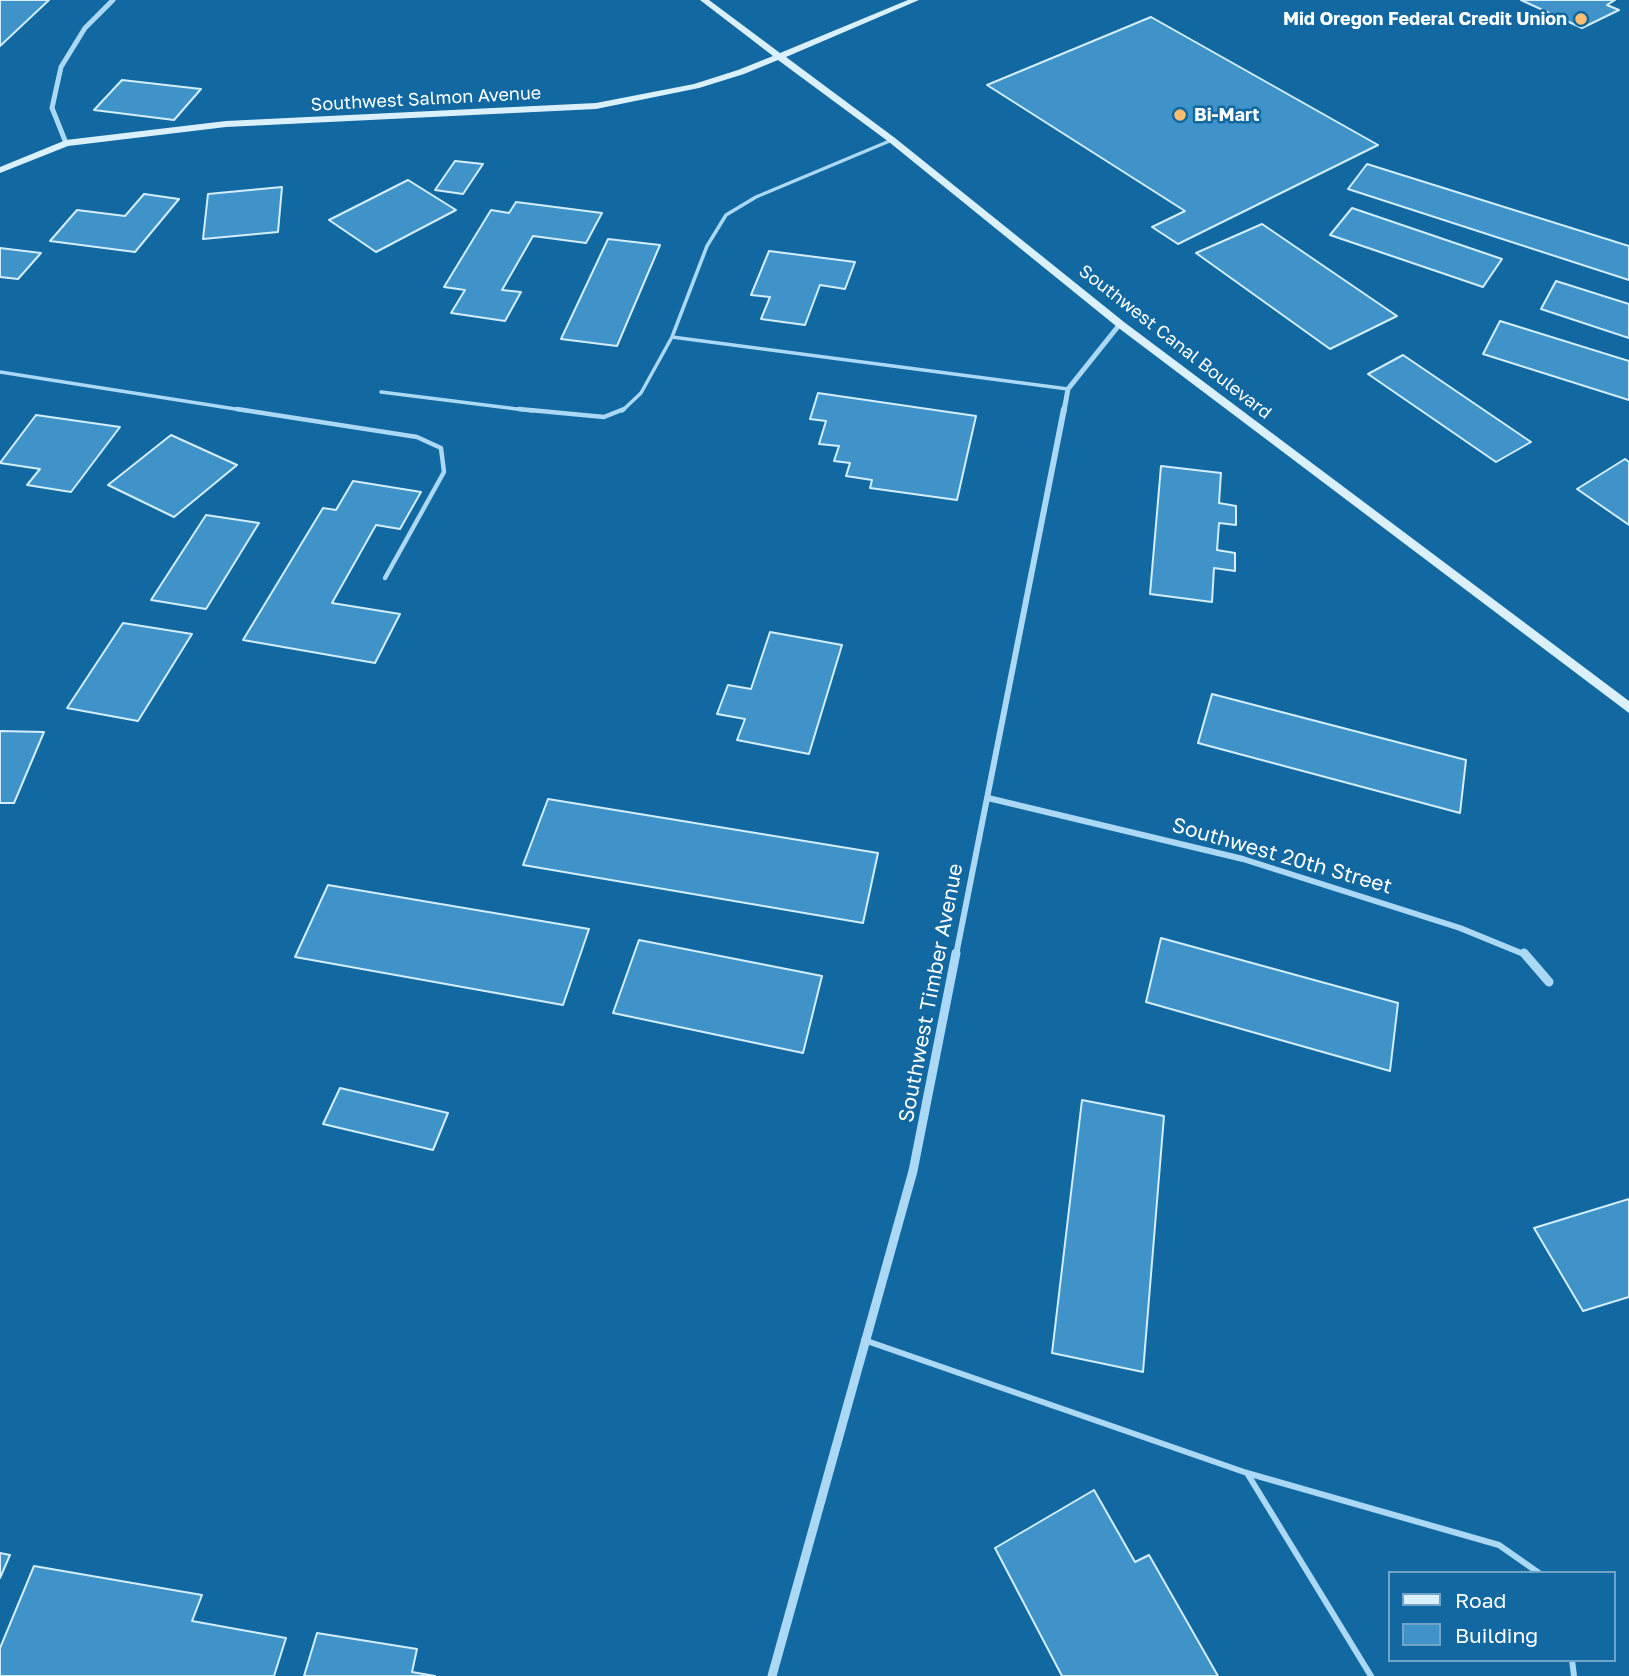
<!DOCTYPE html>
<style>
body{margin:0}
#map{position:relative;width:1629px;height:1676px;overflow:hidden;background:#1268a1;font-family:"Golos Text",sans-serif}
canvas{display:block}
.legend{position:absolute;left:1388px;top:1571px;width:228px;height:91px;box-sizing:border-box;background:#1268a1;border:2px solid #71a4c7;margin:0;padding:9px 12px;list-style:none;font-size:21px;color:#fff}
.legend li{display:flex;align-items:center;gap:14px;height:35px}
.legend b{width:35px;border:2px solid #71a4c7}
</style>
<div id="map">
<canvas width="1629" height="1676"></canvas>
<ul class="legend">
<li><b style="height:9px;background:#dbf0fd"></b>Road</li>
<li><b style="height:19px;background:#3f93c9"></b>Building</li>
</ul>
</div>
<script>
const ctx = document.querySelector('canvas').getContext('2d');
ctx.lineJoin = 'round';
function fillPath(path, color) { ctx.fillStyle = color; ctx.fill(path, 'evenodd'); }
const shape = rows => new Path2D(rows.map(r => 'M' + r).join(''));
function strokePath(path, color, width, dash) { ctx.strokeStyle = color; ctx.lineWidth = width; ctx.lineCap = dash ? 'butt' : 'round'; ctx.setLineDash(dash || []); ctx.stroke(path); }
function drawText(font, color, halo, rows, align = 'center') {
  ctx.font = font + ' "Golos Text",sans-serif'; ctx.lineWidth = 5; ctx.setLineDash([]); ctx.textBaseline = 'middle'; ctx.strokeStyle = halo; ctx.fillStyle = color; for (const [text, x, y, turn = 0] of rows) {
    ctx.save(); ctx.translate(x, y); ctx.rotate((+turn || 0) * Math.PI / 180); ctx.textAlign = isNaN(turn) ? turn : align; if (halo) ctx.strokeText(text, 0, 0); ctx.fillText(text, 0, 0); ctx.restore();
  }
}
const building = shape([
 [0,0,49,0,0,46,0,0],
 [1521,0,1615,0,1607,5,1619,10,1582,28,1521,0],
 [1151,17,1378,145,1178,244,1152,227,1185,211,987,85,1151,17],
 [122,80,201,89,174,120,94,110,122,80],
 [455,161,483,164,463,194,435,190,455,161],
 [1367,164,1629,246,1629,280,1348,189,1367,164],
 [408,180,456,210,376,252,329,220,408,180],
 [282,187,278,232,203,239,208,194,282,187],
 [144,194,179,199,135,252,50,241,77,210,125,216,144,194],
 [516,202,602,213,586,243,533,236,502,290,521,292,505,321,451,313,465,290,444,287,491,210,509,213,516,202],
 [1352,208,1502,259,1483,287,1330,235,1352,208],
 [1262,224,1397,316,1330,349,1196,253,1262,224],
 [608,239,660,245,617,346,561,339,608,239],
 [0,248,41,253,18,279,0,277,0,248],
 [769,251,855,262,845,289,820,285,805,325,761,319,770,297,751,295,769,251],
 [1556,281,1629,304,1629,338,1541,309,1556,281],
 [1500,321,1629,361,1629,400,1483,354,1500,321],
 [1403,355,1531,442,1496,462,1368,374,1403,355],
 [818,393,976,416,957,500,870,488,872,480,846,476,850,463,834,461,839,446,819,444,826,421,810,419,818,393],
 [36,415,120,427,71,492,27,485,40,469,0,463,36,415],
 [171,435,237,465,174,517,108,485,171,435],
 [1625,459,1629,462,1629,525,1577,489,1625,459],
 [1161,466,1221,473,1219,503,1236,506,1236,525,1219,523,1217,550,1235,553,1235,571,1214,568,1212,602,1150,594,1161,466],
 [353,481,421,492,400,529,376,525,332,603,400,614,375,663,243,640,323,508,336,510,353,481],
 [206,515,259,523,206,609,151,600,206,515],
 [123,623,192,634,138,721,67,708,123,623],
 [770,632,842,645,809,754,737,740,745,719,717,714,728,685,751,689,770,632],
 [1212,694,1466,760,1460,813,1198,743,1212,694],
 [0,731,44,732,14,803,0,803,0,731],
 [548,799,878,853,863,923,523,865,548,799],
 [328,885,589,929,563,1005,295,957,328,885],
 [1161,938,1398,1003,1390,1071,1146,1002,1161,938],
 [639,940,822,976,803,1053,613,1013,639,940],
 [340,1088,448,1113,433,1150,323,1124,340,1088],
 [1082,1100,1164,1116,1143,1372,1052,1353,1082,1100],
 [1629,1199,1629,1297,1583,1311,1534,1228,1629,1199],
 [1094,1490,1135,1562,1149,1555,1218,1676,1062,1676,995,1548,1094,1490],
 [0,1553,10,1555,0,1578,0,1553],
 [34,1566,202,1595,192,1621,286,1638,274,1676,0,1676,0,1648,34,1566],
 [317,1633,417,1649,412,1672,435,1676,304,1676,317,1633]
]);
fillPath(building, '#3f93c9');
strokePath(building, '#d4eefe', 2);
strokePath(shape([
 [672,337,1068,389],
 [0,372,248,411],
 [381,392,533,411],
 [622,411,641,393,672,337,707,246,726,215,756,197,892,140]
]), '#abd8f5', 3.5);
strokePath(shape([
 [237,409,417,437,441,448,444,472,385,578],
 [519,409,604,417,624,409]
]), '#abd8f5', 4.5);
strokePath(shape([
 [864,1340,1247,1473,1499,1545,1539,1573],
 [1247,1473,1371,1676],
 [1572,1660,1574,1676]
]), '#abd8f5', 6);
strokePath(shape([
 [66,143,52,108,61,67,85,28,113,0],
 [1064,411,1068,389,1120,324]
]), '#abd8f5', 5);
strokePath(shape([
 [988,798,1243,859,1460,928,1526,955],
 [956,955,1064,409]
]), '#abd8f5', 6);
strokePath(shape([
 [1524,953,1549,982],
 [772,1676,913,1171,956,953]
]), '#abd8f5', 9);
fillPath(shape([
 [700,0,709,0,780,53,908,0,919,0,786,57,895,138,1124,322,1629,701,1629,713,1116,326,889,142,778,60,744,74,699,88,596,109,226,127,68,146,0,173,0,167,66,140,226,121,596,103,694,84,738,70,773,56,700,0]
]), '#dbf0fd');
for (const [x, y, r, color] of [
 [1581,19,7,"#ffbe6f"],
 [1180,115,7,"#ffbe6f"]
]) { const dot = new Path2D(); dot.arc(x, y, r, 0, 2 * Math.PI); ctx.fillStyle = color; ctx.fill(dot); strokePath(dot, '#1268a1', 2.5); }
drawText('bold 18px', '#fff', '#1268a1', [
 ["Mid Oregon Federal Credit Union",1567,19],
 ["Bi-Mart",1194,115,"left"]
], 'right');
drawText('18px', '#fff', '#1268a1', [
 ["Southwest Salmon Avenue",426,99,-3],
 ["Southwest Canal Boulevard",1175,342,38]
]);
drawText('21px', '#fff', '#1268a1', [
 ["Southwest 20th Street",1282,856,16],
 ["Southwest Timber Avenue",931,993,-79]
]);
</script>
